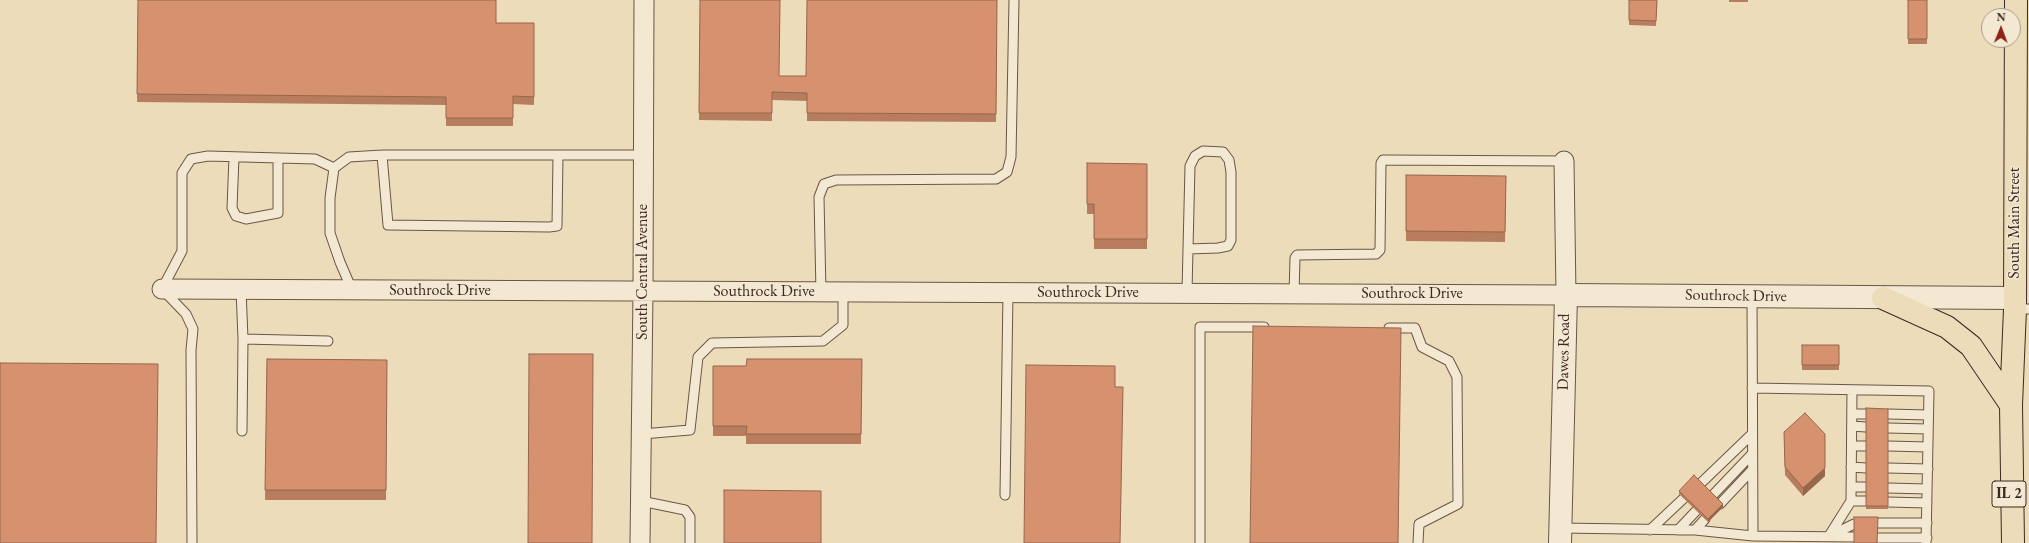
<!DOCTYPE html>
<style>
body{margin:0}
#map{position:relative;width:2029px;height:543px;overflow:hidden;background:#ecdcb9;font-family:"EB Garamond",serif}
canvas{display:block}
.north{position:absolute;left:1981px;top:8px;width:40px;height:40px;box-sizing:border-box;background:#f3e8d2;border:1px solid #aa9c8c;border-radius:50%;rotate:1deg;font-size:11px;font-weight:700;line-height:16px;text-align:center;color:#3d2922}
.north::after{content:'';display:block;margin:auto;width:14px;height:18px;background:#8f2418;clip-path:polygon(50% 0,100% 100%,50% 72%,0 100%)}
</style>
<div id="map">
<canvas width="2029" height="543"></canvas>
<div class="north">N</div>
</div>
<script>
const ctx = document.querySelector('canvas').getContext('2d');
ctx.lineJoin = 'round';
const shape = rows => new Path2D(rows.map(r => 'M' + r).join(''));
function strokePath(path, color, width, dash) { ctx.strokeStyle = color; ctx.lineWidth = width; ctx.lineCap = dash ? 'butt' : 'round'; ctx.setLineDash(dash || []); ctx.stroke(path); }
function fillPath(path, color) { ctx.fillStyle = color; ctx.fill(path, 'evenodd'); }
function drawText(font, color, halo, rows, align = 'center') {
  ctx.font = font + ' "EB Garamond",serif'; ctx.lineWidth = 3; ctx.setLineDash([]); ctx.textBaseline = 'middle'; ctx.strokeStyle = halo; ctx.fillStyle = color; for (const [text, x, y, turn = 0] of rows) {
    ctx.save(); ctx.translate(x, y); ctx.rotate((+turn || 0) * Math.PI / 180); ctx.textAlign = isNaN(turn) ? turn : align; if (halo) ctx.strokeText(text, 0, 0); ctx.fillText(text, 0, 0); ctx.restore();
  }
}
const service = shape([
 [382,155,388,225,549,227,557,226,558,155],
 [234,157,232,208,236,216,246,219,278,213,278,158],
 [241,289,243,339,328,341],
 [352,290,340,262,330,233,330,198,334,168,349,157,382,155,644,155],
 [821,293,819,197,824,184,836,180,996,179,1007,172,1011,157,1014,0],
 [1187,293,1188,249,1190,166,1195,156,1203,151,1223,152,1229,160,1231,172,1231,240,1228,246,1218,248,1188,249],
 [1294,294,1295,258,1297,255,1376,254,1380,250,1381,163,1383,160,1564,161],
 [2015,309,2029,309],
 [1389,328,1415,328,1422,347,1449,361,1457,377,1458,504,1419,524,1418,543],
 [1752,388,1929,391,1926,543],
 [1852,414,1866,414],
 [1888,414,1928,415],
 [1852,426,1866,427],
 [1888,428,1928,429],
 [242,431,243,339],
 [642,434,690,430,698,357,712,343,823,341,843,325,843,292],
 [1852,446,1866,446],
 [1888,446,1928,447],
 [1851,467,1866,468],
 [1888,468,1928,469],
 [1700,484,1752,434],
 [1851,487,1866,487],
 [1888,488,1927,489],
 [1005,495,1008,293],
 [1712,496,1752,454],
 [641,501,685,510,690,517,690,543],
 [1851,501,1866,501],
 [1888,502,1927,503],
 [1720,504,1752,470],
 [1877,523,1927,523],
 [1560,528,1695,530,1753,536,1752,296],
 [1650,530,1684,498],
 [1678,530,1696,511],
 [1695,530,1705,519],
 [1753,536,1854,537],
 [1829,536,1851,501,1852,390],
 [1830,536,1854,524],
 [1877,538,1927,538],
 [192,543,191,350,193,329,186,314,162,289,182,251,182,173,191,159,208,156,315,159,334,168],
 [1200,543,1200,327,1264,327]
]);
const minor = shape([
 [162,289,1566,295,1564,161],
 [640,543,643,292,644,0]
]);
const tertiary = shape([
 [1560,543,1566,295,2015,298]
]);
const primary = shape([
 [1883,298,1947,327,1971,346,2011,405],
 [2013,543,2011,405,2015,309,2016,0]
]);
strokePath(service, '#695648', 11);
strokePath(minor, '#695648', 21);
strokePath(tertiary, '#695648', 24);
strokePath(primary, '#3d2922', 24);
strokePath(service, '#f3e8d2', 9);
strokePath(minor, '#f3e8d2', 19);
strokePath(tertiary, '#f3e8d2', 22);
strokePath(primary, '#ecdcb9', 22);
fillPath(shape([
 [138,0,496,23,534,23,534,105,513,104,513,126,446,126,446,105,137,102],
 [700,0,779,76,806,76,997,0,996,122,807,121,807,101,772,100,772,121,699,120],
 [1629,0,1657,0,1656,26,1629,25],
 [1729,0,1748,0,1748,2,1729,2],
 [1908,0,1927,0,1927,44,1908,44],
 [1087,163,1147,164,1147,249,1094,249,1094,214,1087,214],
 [1406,175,1506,176,1505,242,1406,241],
 [1802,345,1839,345,1839,370,1802,370],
 [267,359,387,360,386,500,265,500],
 [862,359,861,444,746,444,746,436,713,436,713,366,746,366],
 [1866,408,1888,409,1888,509,1866,509],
 [1784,432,1825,476,1803,496,1785,475],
 [1679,491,1723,507,1708,522,1679,494]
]), '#b87d5f');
fillPath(shape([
 [1825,468,1825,476,1803,496,1803,488],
 [1723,504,1723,507,1708,522,1708,519]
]), '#96664d');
const building = shape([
 [138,0,496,0,496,23,534,23,534,97,513,96,513,118,446,118,446,97,137,94,138,0],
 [700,0,780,0,779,76,806,76,807,0,997,0,996,114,807,113,807,93,772,92,772,113,699,113,700,0],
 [1629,0,1657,0,1656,21,1629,20,1629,0],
 [1908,0,1927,0,1927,39,1908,39,1908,0],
 [1087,163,1147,164,1147,239,1094,239,1094,204,1087,204,1087,163],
 [1406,175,1506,176,1505,232,1406,231,1406,175],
 [1253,326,1401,328,1398,543,1250,543,1253,326],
 [1802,345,1839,345,1839,365,1802,365,1802,345],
 [529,354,593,354,592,543,528,543,529,354],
 [267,359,387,360,386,490,265,490,267,359],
 [747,359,862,359,861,434,746,434,747,426,713,426,713,366,746,366,747,359],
 [0,363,158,364,156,543,0,543,0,363],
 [1026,365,1115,366,1115,387,1123,387,1120,543,1024,543,1026,365],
 [1866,408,1888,409,1888,506,1866,506,1866,408],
 [1805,413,1825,434,1825,468,1803,488,1785,467,1784,432,1805,413],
 [1694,475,1723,504,1708,519,1679,491,1694,475],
 [724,490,821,491,821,543,724,543,724,490],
 [1854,517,1878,517,1877,543,1854,543,1854,517]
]);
fillPath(building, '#d6916e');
strokePath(building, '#96664d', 1);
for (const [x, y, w] of [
 [2009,494,34]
]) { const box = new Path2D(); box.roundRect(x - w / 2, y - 13, w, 26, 3); ctx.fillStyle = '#f3e8d2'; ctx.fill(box); strokePath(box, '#3d2922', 1); }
drawText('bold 15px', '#3d2922', null, [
 ["IL 2",2009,494]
]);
drawText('16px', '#3d2922', '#f3e8d2', [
 ["South Main Street",2015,223,-90],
 ["South Central Avenue",643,272,-90],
 ["Southrock Drive",440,291],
 ["Southrock Drive",764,292],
 ["Southrock Drive",1088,293],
 ["Southrock Drive",1412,294],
 ["Southrock Drive",1736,296,1],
 ["Dawes Road",1564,352,-89]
]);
</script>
